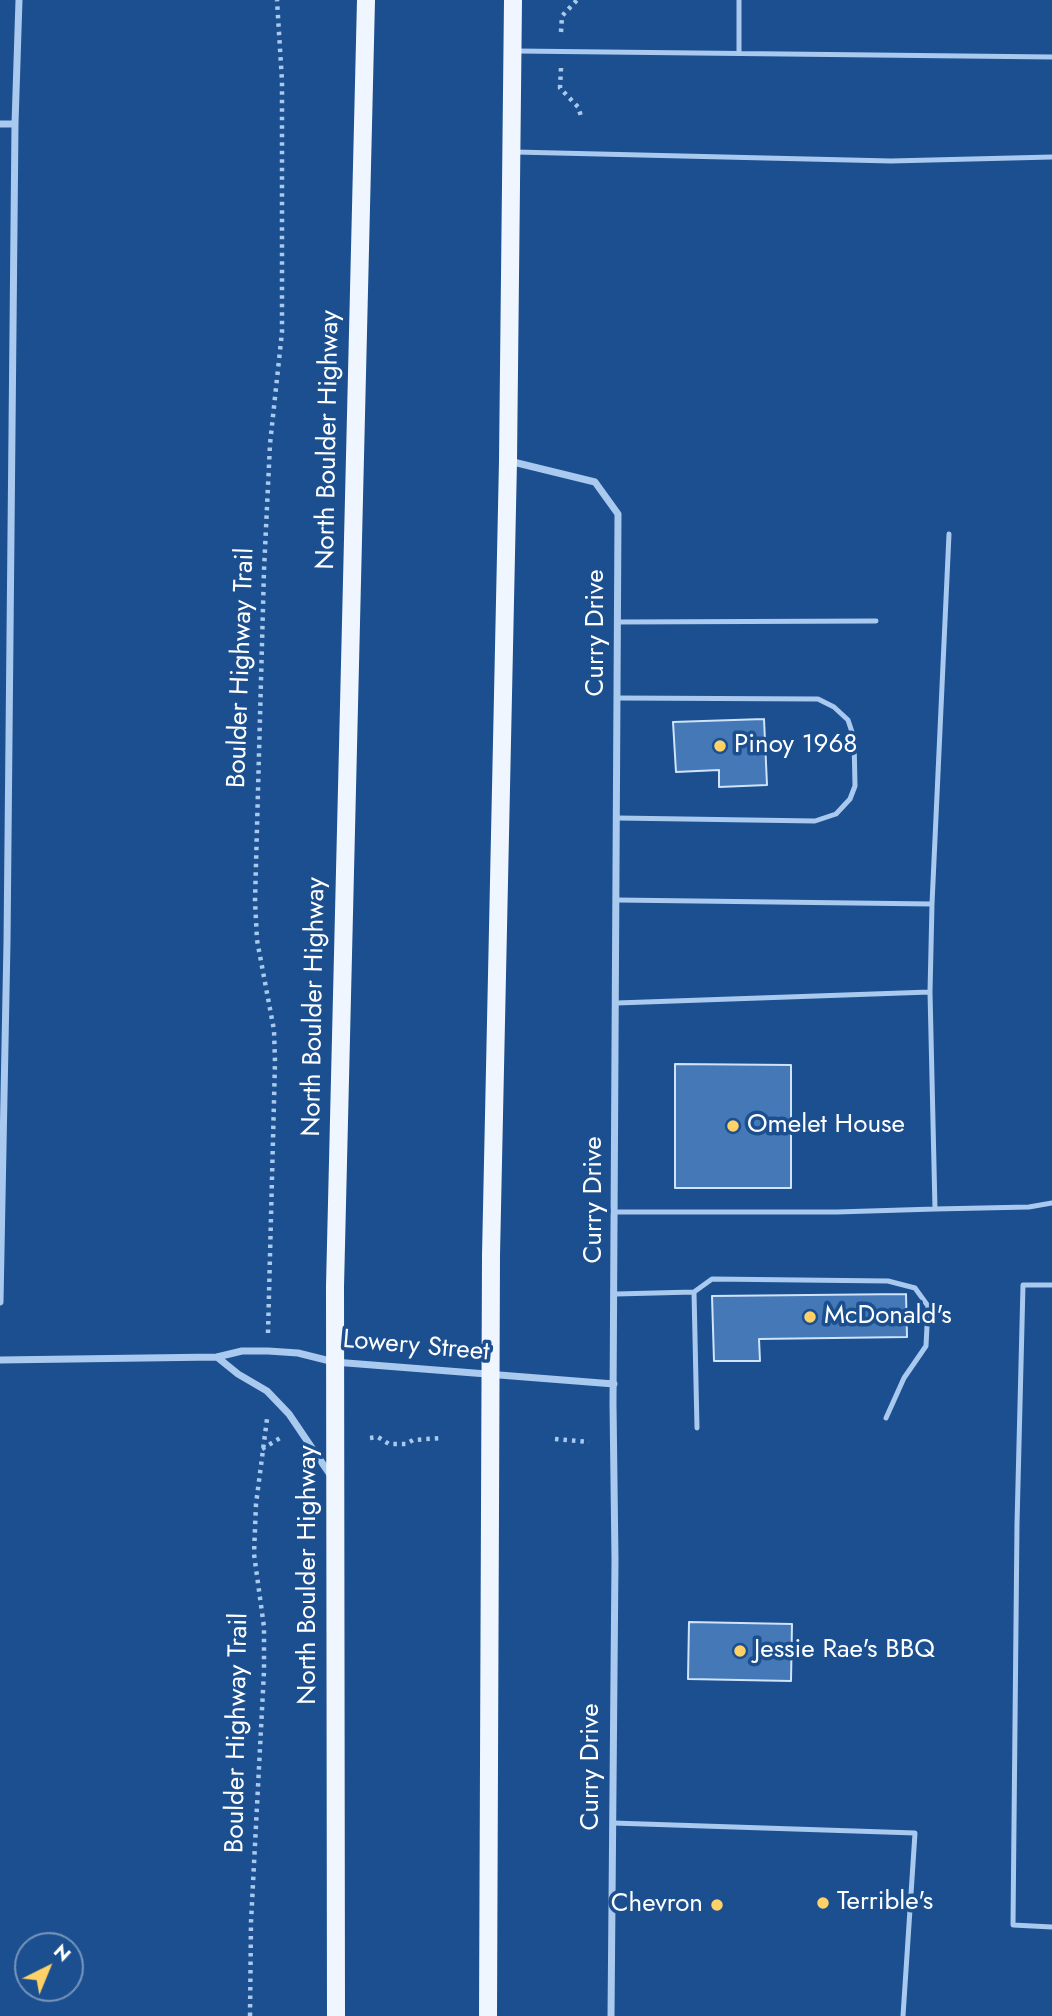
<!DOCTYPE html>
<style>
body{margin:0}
#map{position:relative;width:1052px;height:2016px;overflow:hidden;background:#1b4f8f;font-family:Jost,sans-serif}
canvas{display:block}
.north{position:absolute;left:14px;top:1932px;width:70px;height:70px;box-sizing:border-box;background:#1b4f8f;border:2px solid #7695bc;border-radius:50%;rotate:43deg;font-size:19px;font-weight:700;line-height:28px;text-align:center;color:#fff}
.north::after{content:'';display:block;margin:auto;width:24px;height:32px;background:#ffd166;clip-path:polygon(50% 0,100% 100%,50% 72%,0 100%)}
</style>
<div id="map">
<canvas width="1052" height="2016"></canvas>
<div class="north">N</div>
</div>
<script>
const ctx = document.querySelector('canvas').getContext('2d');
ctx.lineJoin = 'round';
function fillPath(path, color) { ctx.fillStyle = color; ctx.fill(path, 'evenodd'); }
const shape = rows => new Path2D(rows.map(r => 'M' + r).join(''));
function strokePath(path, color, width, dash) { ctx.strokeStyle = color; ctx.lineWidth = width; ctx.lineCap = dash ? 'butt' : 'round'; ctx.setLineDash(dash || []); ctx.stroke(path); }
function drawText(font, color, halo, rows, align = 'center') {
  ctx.font = font + ' Jost,sans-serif'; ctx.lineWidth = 7; ctx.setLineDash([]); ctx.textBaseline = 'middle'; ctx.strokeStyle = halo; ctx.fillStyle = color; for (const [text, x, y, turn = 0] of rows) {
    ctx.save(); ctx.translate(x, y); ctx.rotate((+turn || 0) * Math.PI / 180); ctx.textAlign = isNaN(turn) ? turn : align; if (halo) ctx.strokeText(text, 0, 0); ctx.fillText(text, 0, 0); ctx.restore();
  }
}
const building = shape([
 [764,719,767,785,719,787,719,770,676,772,673,722,764,719],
 [675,1064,791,1065,791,1188,675,1188,675,1064],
 [906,1294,907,1337,759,1339,760,1361,714,1361,712,1296,906,1294],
 [689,1622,792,1624,791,1681,688,1679,689,1622]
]);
fillPath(building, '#4478b7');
strokePath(building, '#cfe3fa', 2);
strokePath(shape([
 [561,32,562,16,577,0],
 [561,68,560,88,578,107,581,116],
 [268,1333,275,1062,274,1030,257,940,255,901,264,570,270,444,282,332,282,81,277,0],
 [370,1438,378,1437,389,1444,406,1444,413,1440,442,1438],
 [555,1439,589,1442],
 [262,1449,280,1438],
 [250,2016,251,1922,264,1671,264,1627,254,1554,256,1504,267,1419]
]), '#a9c9ee', 4.5, [3.5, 5]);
strokePath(shape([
 [517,51,1052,57],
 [739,53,739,0],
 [515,152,891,161,1052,157],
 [618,622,876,621],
 [618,698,818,699,834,707,848,720,854,738,855,786,850,799,836,814,815,821,618,818],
 [617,900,932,904,930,992],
 [932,904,949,534],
 [935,1209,1029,1207,1052,1203],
 [615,1212,837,1212,935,1209,930,992,617,1003],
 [1052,1285,1023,1285,1017,1524,1013,1925,1052,1927],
 [616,1294,694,1292],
 [697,1428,694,1292,712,1279,888,1281,915,1288,928,1306,926,1346,904,1378,886,1418],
 [613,1823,915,1833,903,2016]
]), '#a9c9ee', 5);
strokePath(shape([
 [0,124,15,124],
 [509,461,595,482,618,514,613,1403,615,1560,611,2016],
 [0,1302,7,942,15,124,19,0],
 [217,1357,238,1374,267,1391,289,1414,331,1476],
 [0,1360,217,1357,242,1351,268,1351,298,1353,334,1362,614,1384]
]), '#a9c9ee', 7);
strokePath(shape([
 [336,2016,335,1286,366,0],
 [488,2016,491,1255,508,461,513,0]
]), '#f0f6ff', 18);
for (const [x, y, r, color] of [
 [720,746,7,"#ffd166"],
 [733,1126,7,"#ffd166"],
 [810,1317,7,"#ffd166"],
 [740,1651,7,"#ffd166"],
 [823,1903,7,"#ffd166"],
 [717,1905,7,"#ffd166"]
]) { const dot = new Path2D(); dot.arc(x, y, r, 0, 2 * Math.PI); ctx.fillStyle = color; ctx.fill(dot); strokePath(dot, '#1b4f8f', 2.5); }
drawText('26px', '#fff', '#1b4f8f', [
 ["North Boulder Highway",329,440,-89],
 ["Curry Drive",597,633,-90],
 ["Boulder Highway Trail",242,668,-88],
 ["North Boulder Highway",315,1007,-89],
 ["Curry Drive",595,1200,-90],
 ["Lowery Street",416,1347,5],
 ["North Boulder Highway",309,1575,-90],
 ["Boulder Highway Trail",238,1733,-89],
 ["Curry Drive",592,1767,-90]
]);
drawText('26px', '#fff', '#1b4f8f', [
 ["Pinoy 1968",734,746],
 ["Omelet House",747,1126],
 ["McDonald's",824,1317],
 ["Jessie Rae's BBQ",754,1651],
 ["Terrible's",837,1903],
 ["Chevron",703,1905,"right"]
], 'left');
</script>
